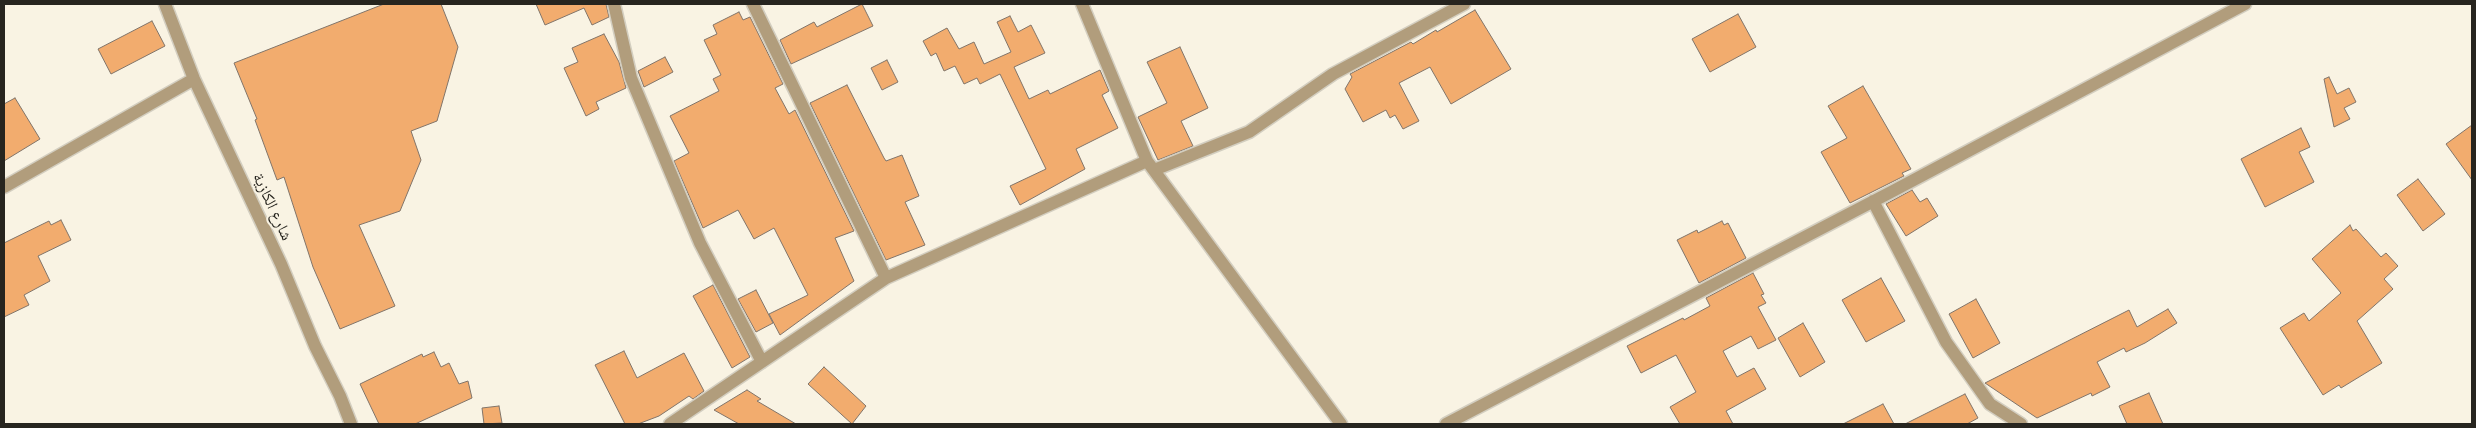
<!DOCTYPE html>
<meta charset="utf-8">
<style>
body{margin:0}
#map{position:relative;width:2476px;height:428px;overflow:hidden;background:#f9f3e3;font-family:Arial,sans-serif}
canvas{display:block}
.frame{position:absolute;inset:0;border:5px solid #27251f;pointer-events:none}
</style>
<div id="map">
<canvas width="2476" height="428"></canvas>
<div class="frame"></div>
</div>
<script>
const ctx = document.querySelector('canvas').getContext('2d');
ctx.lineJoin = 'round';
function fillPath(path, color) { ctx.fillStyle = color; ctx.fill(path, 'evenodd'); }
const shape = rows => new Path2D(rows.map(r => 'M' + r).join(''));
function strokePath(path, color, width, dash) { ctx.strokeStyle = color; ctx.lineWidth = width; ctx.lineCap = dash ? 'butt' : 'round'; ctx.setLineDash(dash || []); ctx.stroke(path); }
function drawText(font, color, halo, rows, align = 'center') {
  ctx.font = font + ' Arial,"Noto Naskh Arabic",sans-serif'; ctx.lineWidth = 4; ctx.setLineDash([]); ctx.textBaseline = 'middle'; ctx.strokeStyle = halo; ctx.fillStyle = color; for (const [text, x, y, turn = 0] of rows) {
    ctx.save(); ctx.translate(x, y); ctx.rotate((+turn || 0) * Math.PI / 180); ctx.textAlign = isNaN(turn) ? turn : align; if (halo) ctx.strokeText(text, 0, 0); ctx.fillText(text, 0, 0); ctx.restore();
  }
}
const building = shape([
 [384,4,441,4,458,47,437,121,411,131,421,160,400,211,359,225,395,306,340,329,313,267,284,177,277,180,255,120,257,119,234,63,384,4],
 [536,4,606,4,609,17,592,25,584,8,545,25,536,4],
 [862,4,873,26,791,64,780,40,814,22,817,27,862,4],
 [1475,10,1511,69,1451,104,1430,67,1399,83,1419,121,1403,129,1395,115,1390,118,1386,110,1363,122,1345,89,1352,77,1350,74,1411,42,1413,44,1436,30,1437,32,1475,10],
 [739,12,743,20,750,17,783,84,775,88,789,114,795,110,854,231,835,238,854,281,780,335,769,314,808,295,774,228,754,239,738,210,703,228,674,161,689,153,670,116,719,91,713,79,721,75,704,40,717,34,713,25,739,12],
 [1738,14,1756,47,1710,72,1692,39,1738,14],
 [1010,16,1018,32,1031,25,1045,53,1014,67,1029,99,1048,90,1050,94,1100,70,1109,91,1102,95,1118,128,1076,149,1085,169,1020,205,1010,186,1046,169,1000,74,980,84,977,78,964,84,955,66,944,71,936,53,931,56,923,41,947,28,959,49,974,42,984,64,1011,52,997,22,1010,16],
 [152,21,165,46,111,74,98,49,152,21],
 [604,34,619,62,626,88,596,102,599,109,586,116,564,68,578,62,572,48,604,34],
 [1180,47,1208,108,1181,121,1193,146,1158,160,1138,117,1167,103,1147,62,1180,47],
 [665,57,673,72,644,87,638,71,665,57],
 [887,60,898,82,882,90,871,68,887,60],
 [2329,77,2337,94,2349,88,2356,102,2344,108,2350,119,2334,127,2324,79,2329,77],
 [847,85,884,158,886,161,902,155,919,196,905,202,925,245,886,260,810,103,847,85],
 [1863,86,1911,169,1902,173,1904,176,1850,203,1821,152,1847,138,1828,106,1863,86],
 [15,98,40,139,4,161,4,104,15,98],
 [2472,125,2472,180,2446,144,2472,125],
 [2301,128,2310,147,2299,152,2314,182,2265,207,2241,159,2301,128],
 [2418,179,2445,214,2423,231,2397,195,2418,179],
 [1912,190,1920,202,1927,198,1938,216,1906,236,1886,204,1912,190],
 [61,220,71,240,38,256,50,281,24,295,29,305,4,317,4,243,49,221,51,225,61,220],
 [1722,221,1724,225,1728,223,1746,258,1699,283,1677,240,1697,230,1698,233,1722,221],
 [2350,225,2353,231,2356,229,2381,257,2386,253,2398,266,2384,279,2393,289,2357,321,2382,363,2341,388,2339,385,2323,395,2280,328,2304,313,2309,321,2341,293,2312,259,2350,225],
 [1753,273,1764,294,1761,295,1766,303,1758,307,1776,340,1758,349,1751,336,1723,351,1737,377,1754,368,1766,389,1726,411,1733,424,1680,424,1670,407,1696,392,1676,355,1641,373,1627,346,1683,318,1684,320,1710,306,1706,298,1753,273],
 [1881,278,1905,321,1866,342,1842,300,1881,278],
 [713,285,750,357,732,368,693,296,713,285],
 [756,290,773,323,756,332,738,299,756,290],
 [1976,299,2000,343,1973,358,1949,314,1976,299],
 [2168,309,2177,323,2145,343,2126,352,2124,348,2097,362,2110,387,2092,396,2091,393,2037,418,1985,383,2129,310,2137,327,2168,309],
 [1803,323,1825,362,1800,377,1778,338,1803,323],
 [624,351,637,378,684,353,704,391,693,399,689,396,659,416,638,424,625,424,595,365,624,351],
 [434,352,441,367,449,363,459,384,468,381,472,398,415,424,379,424,360,384,422,354,423,357,434,352],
 [824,367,866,406,852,424,808,384,824,367],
 [747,390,761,399,757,401,796,424,739,424,714,410,747,390],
 [2149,393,2163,424,2127,424,2119,406,2149,393],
 [1965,394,1978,418,1967,424,1905,424,1965,394],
 [1883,404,1894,424,1843,424,1883,404],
 [499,406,502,423,484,424,482,408,499,406]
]);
fillPath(building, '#f2ac6e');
strokePath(building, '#817469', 1);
const minor = shape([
 [165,4,194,79,281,264,315,346,340,396,351,424],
 [614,4,631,78,700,243,762,362],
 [753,4,886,278],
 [1082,4,1147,161,1341,424],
 [1154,170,1249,132,1333,74,1464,4],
 [4,187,194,79],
 [1873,201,1946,342,1990,404,2021,424],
 [670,424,886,278,1147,161],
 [1446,424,1893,191,2245,4]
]);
strokePath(minor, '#d3cec0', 15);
strokePath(minor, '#b19d7c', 12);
drawText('16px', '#27251f', '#f9f3e3', [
 ["شارع الكازية",272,207,65]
]);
</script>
